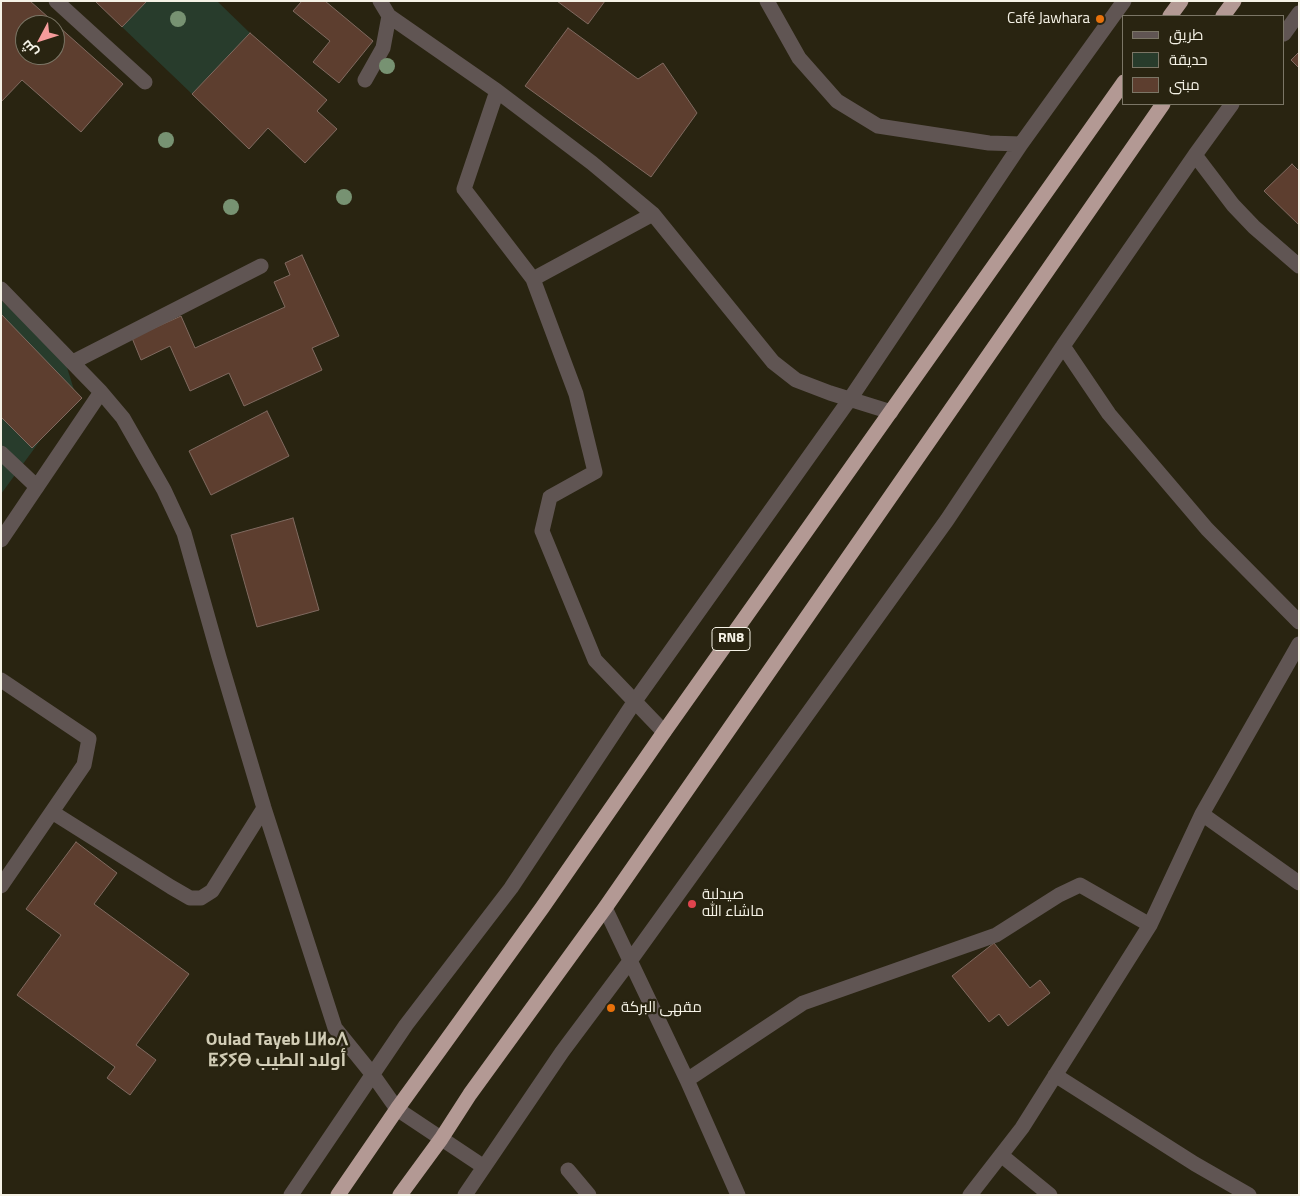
<!DOCTYPE html>
<meta charset="utf-8">
<style>
body{margin:0}
#map{position:relative;width:1300px;height:1196px;overflow:hidden;background:#292411;font-family:"Titillium Web",Cairo,sans-serif}
canvas{display:block}
.frame{position:absolute;inset:0;border:2px solid #f5f2e6;pointer-events:none}
.legend{position:absolute;left:1122px;top:15px;width:162px;height:90px;box-sizing:border-box;background:#292411;border:1px solid #7b7666;margin:0;padding:6px 9px;list-style:none;font-size:15px;color:#f5f2e6}
.legend li{display:flex;align-items:center;gap:10px;height:25px}
.legend b{width:25px;border:1px solid #7b7666}
.north{position:absolute;left:15px;top:15px;width:50px;height:50px;box-sizing:border-box;background:#292411;border:1px solid #7b7666;border-radius:50%;rotate:230deg;font-size:14px;font-weight:700;line-height:20px;text-align:center;color:#f5f2e6}
.north::after{content:'';display:block;margin:auto;width:18px;height:22px;background:#f59b9b;clip-path:polygon(50% 0,100% 100%,50% 72%,0 100%)}
</style>
<div id="map">
<canvas width="1300" height="1196"></canvas>
<div class="frame"></div>
<ul class="legend">
<li><b style="height:6px;background:#605553"></b>طريق</li>
<li><b style="height:14px;background:#283c2c"></b>حديقة</li>
<li><b style="height:14px;background:#5d3e2f"></b>مبنى</li>
</ul>
<div class="north">ش</div>
</div>
<script>
const ctx = document.querySelector('canvas').getContext('2d');
ctx.lineJoin = 'round';
function fillPath(path, color) { ctx.fillStyle = color; ctx.fill(path, 'evenodd'); }
const shape = rows => new Path2D(rows.map(r => 'M' + r).join(''));
function strokePath(path, color, width, dash) { ctx.strokeStyle = color; ctx.lineWidth = width; ctx.lineCap = dash ? 'butt' : 'round'; ctx.setLineDash(dash || []); ctx.stroke(path); }
function drawText(font, color, halo, rows, align = 'center') {
  ctx.font = font + ' "Titillium Web",Cairo,"Noto Sans Tifinagh",sans-serif'; ctx.lineWidth = 4.5; ctx.setLineDash([]); ctx.textBaseline = 'middle'; ctx.strokeStyle = halo; ctx.fillStyle = color; for (const [text, x, y, turn = 0] of rows) {
    ctx.save(); ctx.translate(x, y); ctx.rotate((+turn || 0) * Math.PI / 180); ctx.textAlign = isNaN(turn) ? turn : align; if (halo) ctx.strokeText(text, 0, 0); ctx.fillText(text, 0, 0); ctx.restore();
  }
}
fillPath(shape([
 [147,1,217,1,250,33,192,94,122,27],
 [1,300,65,361,75,393,1,494]
]), '#283c2c');
const building = shape([
 [1,1,30,1,123,84,81,132,22,80,1,102,1,1],
 [25,25,55,25,55,55,25,55,25,25],
 [95,1,147,1,122,27,95,1],
 [302,1,325,1,373,41,339,83,313,62,330,41,293,11,302,1],
 [557,1,605,1,588,24,557,1],
 [568,28,638,79,663,63,697,113,651,177,525,86,568,28],
 [250,33,327,100,317,111,337,129,305,163,268,128,249,149,192,94,250,33],
 [1299,52,1299,68,1291,60,1299,52],
 [1292,164,1299,171,1299,225,1264,191,1292,164],
 [302,255,339,336,312,348,322,370,244,406,229,373,190,391,170,346,141,360,132,338,181,316,195,348,285,307,274,282,290,275,285,263,302,255],
 [1,314,82,398,32,448,1,417,1,314],
 [267,411,289,456,211,495,189,451,267,411],
 [293,518,319,610,257,627,231,535,293,518],
 [76,842,117,873,94,904,189,974,136,1045,156,1060,130,1095,107,1078,115,1067,17,995,61,935,26,909,76,842],
 [994,943,1030,988,1040,980,1050,993,1008,1026,999,1014,989,1022,952,976,994,943]
]);
fillPath(building, '#5d3e2f');
strokePath(building, '#806a60', 1);
strokePath(shape([
 [56,1,145,82],
 [767,1,799,58,837,101,878,126,989,143,1021,144],
 [389,16,497,91,592,163,653,214,773,362,796,380,830,393,891,412],
 [1284,34,1299,13],
 [365,80,383,48,389,16,380,1],
 [497,91,464,189,533,279,576,394,595,472,550,497,542,531,595,660,664,732],
 [1195,155,1233,205,1254,227,1299,266],
 [533,279,653,214],
 [1,289,101,392,123,418,164,490,184,533,219,657,264,808,335,1028,373,1075,397,1109,484,1167],
 [1063,346,1109,414,1207,529,1299,622],
 [73,362,261,266],
 [1,453,37,487],
 [1,540,101,392],
 [1,680,89,739,84,765,1,886],
 [52,812,171,887,190,898,201,898,212,891,264,808],
 [1202,814,1299,883],
 [605,908,687,1080,738,1195],
 [1055,1075,1195,1164,1249,1195],
 [687,1080,803,1003,996,935,1059,895,1080,885,1150,925],
 [1001,1155,1050,1195],
 [568,1170,589,1195],
 [291,1195,406,1025,511,888,635,701,850,399,1021,144,1124,1],
 [465,1195,562,1052,630,961,947,520,1063,346,1195,155,1232,104],
 [970,1195,1022,1128,1150,925,1202,814,1299,644]
]), '#605553', 15);
strokePath(shape([
 [1170,16,1181,1],
 [1223,16,1234,1],
 [338,1195,397,1109,542,908,664,732,1124,82],
 [400,1195,441,1139,470,1094,605,908,1163,104]
]), '#b39994', 15);
ctx.fillStyle = '#779272';
for (const [x, y] of [
 [178,19],
 [387,66],
 [166,140],
 [344,197],
 [231,207]
]) { ctx.beginPath(); ctx.arc(x, y, 8, 0, 2 * Math.PI); ctx.fill(); }
for (const [x, y, r, color] of [
 [1100,19,5,"#e8710a"],
 [692,904,5,"#e0444e"],
 [611,1008,5,"#e8710a"]
]) { const dot = new Path2D(); dot.arc(x, y, r, 0, 2 * Math.PI); ctx.fillStyle = color; ctx.fill(dot); strokePath(dot, '#292411', 2); }
for (const [x, y, w] of [
 [731,639,38]
]) { const box = new Path2D(); box.roundRect(x - w / 2, y - 11.5, w, 23, 4); ctx.fillStyle = '#292411'; ctx.fill(box); strokePath(box, '#f5f2e6', 1); }
drawText('bold 14px', '#f5f2e6', null, [
 ["RN8",731,639]
]);
drawText('15px', '#f5f2e6', '#292411', [
 ["Café Jawhara",1090,19,"right"],
 ["صيدلية",702,895],
 ["ماشاء الله",702,912],
 ["مقهى البركة",621,1008]
], 'left');
drawText('bold 18px', '#d2cdb6', '#292411', [
 ["Oulad Tayeb ⵡⵍⴰⴷ",277,1041],
 ["ⵟⵢⵢⴱ أولاد الطيب",277,1062]
]);
</script>
